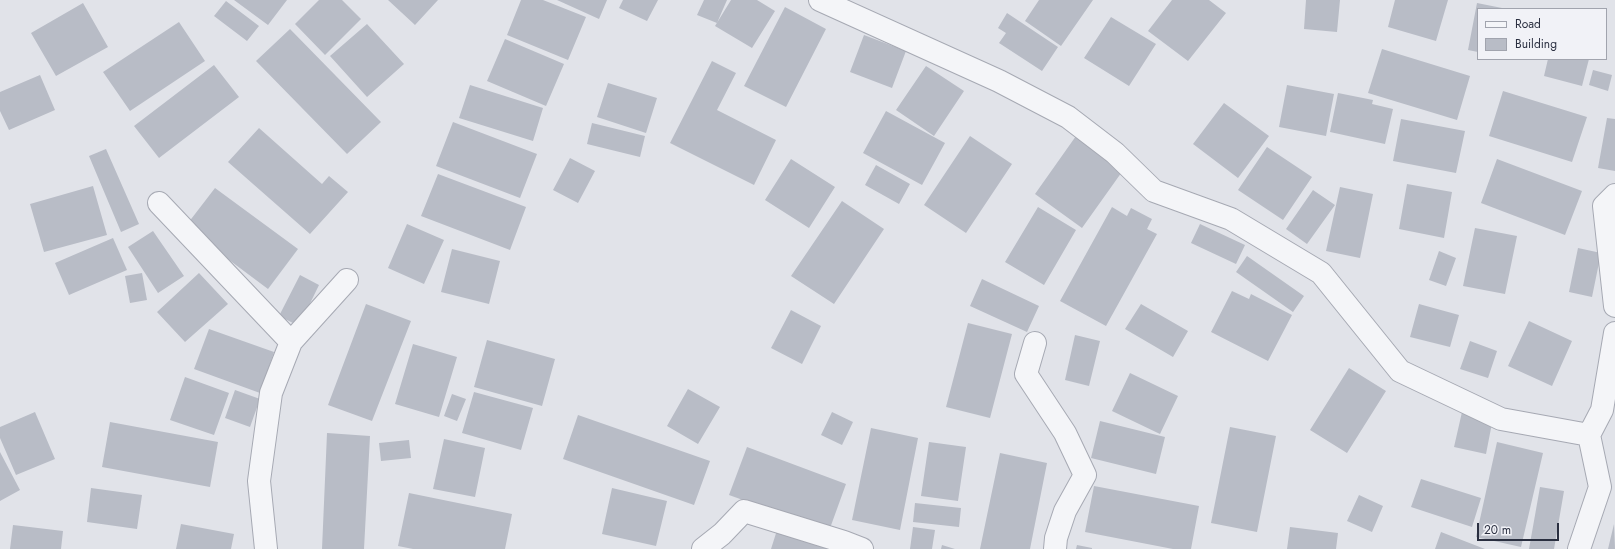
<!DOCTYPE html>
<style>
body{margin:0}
#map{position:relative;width:1615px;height:549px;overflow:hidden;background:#e1e3e9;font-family:Jost,sans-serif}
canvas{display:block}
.legend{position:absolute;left:1477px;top:8px;width:130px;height:52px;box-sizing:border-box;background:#f1f2f7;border:1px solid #a1a4ae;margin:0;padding:5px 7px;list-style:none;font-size:12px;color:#2a2f40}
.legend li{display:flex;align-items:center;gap:8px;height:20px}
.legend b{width:20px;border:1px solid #a1a4ae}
.scale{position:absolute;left:1477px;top:523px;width:82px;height:18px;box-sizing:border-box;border:2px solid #2a2f40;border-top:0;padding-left:5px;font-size:12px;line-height:14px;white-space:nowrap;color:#2a2f40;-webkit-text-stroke:3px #f1f2f7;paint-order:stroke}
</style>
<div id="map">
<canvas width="1615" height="549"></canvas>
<ul class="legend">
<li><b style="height:5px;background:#f4f5f8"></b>Road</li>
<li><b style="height:11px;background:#b8bcc6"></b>Building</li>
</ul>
<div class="scale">20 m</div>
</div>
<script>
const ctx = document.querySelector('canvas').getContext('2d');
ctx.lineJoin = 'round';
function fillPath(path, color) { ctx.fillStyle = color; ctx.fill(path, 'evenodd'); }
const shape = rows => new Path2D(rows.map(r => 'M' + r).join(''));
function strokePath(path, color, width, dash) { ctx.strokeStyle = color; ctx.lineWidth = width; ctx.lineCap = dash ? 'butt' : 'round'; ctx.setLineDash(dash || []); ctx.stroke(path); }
fillPath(shape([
 [234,0,287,0,268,25],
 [319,0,342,0,361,19,325,55,295,24],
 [388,0,438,0,415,25],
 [521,0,543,0,586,17,568,60,507,35],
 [557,0,607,0,599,19],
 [623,0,658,0,647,21,619,8],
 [704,0,727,0,717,23,697,15],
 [731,0,757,0,775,11,752,48,715,26],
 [1039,0,1093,0,1061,46,1025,21],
 [1172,0,1209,0,1226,13,1188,61,1148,31],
 [1306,0,1340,0,1337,32,1304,29],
 [1395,0,1448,0,1436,41,1388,27],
 [226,1,259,26,247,41,214,16],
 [83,3,108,47,56,76,31,33],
 [1477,3,1502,8,1478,9,1478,52,1468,50],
 [785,7,826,29,786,107,744,86],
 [1007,13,1058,47,1042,71,999,43,1006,33,998,28],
 [1111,17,1156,44,1129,86,1084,58],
 [179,22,205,61,130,111,103,72],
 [367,24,404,64,367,97,330,56],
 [290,29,381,122,347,154,256,61],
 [864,35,906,51,892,88,850,72],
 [505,39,564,64,546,106,487,81],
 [1382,49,1470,76,1457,120,1368,93],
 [1548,59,1589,59,1582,86,1544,76],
 [712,61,736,73,717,110,776,140,754,185,670,143],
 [214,65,239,97,159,158,134,126],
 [926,66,964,91,934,136,896,110],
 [1593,70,1612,75,1608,91,1589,85],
 [40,75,55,110,9,130,0,111,0,92],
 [608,83,657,98,646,133,597,117],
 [470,85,543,108,533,141,459,118],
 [1287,85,1334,94,1326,136,1279,127],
 [1503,91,1587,117,1572,162,1489,136],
 [1338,93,1373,100,1372,104,1393,109,1385,144,1330,132],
 [1224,103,1269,136,1238,178,1193,144],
 [886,111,945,143,922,185,863,153],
 [1607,118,1615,119,1615,171,1598,168],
 [1401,119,1465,131,1456,173,1393,161],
 [453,122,537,154,520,198,436,166],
 [592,123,645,136,640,157,587,144],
 [259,128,322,184,329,176,348,192,310,234,228,162],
 [970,136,1012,164,966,233,924,205],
 [1076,136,1124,169,1082,228,1035,194],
 [1267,147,1312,177,1283,220,1238,190],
 [106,149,139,224,121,232,89,156],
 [570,158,595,171,578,203,553,190],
 [791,159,835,187,809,228,765,200],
 [1497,159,1582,191,1565,235,1481,203],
 [876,165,910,184,899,204,865,185],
 [438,174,526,207,510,250,421,216],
 [1407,184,1452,192,1444,238,1399,229],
 [93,186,107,235,44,252,30,204],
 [1340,187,1373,194,1360,258,1326,251],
 [215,188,298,249,268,289,185,227],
 [1313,190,1335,205,1307,244,1286,229],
 [842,201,884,229,834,304,791,276],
 [1038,207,1076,230,1044,285,1005,262],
 [1112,207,1127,216,1131,208,1152,219,1147,229,1157,234,1106,326,1060,301],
 [407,224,444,240,424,284,388,268],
 [1200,224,1245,245,1236,264,1191,243],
 [1475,228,1517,236,1505,294,1463,286],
 [153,231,184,276,158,293,128,247],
 [113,238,127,270,69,295,55,263],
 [1578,248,1601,253,1592,297,1569,292],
 [452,249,500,261,489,304,441,292],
 [1439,251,1456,258,1446,286,1429,280],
 [1247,256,1304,296,1293,312,1236,272],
 [142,273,147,300,130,303,125,276],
 [199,273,228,304,185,342,157,312],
 [300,275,319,285,299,326,279,316],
 [982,279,1039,306,1027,332,970,306],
 [1232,291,1249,299,1251,294,1292,315,1268,361,1211,332],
 [366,304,411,321,372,421,328,405],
 [1141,304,1188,331,1173,357,1125,329],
 [1419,304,1459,315,1450,347,1410,337],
 [791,310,821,326,802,364,771,348],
 [1529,321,1572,341,1552,386,1508,366],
 [968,323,1012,334,990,418,946,407],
 [209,329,274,352,260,393,194,369],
 [1075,335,1100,341,1089,386,1065,380],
 [487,340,555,359,542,406,474,387],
 [1470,341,1497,351,1488,378,1460,369],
 [413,344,457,357,439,417,395,404],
 [1349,368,1386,391,1347,453,1310,430],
 [1130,373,1178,396,1160,434,1112,411],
 [185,377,229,393,214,435,170,420],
 [688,389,720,407,698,444,667,426],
 [235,390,260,399,250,427,225,418],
 [474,392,533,408,521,450,462,433],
 [452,394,466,399,457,421,444,416],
 [35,412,55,459,16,475,0,438,0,427],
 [832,412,853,422,842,445,821,435],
 [1462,412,1493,418,1486,454,1454,447],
 [578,415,710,461,694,505,563,459],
 [1100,421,1165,437,1156,474,1091,458],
 [110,422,218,442,210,487,102,467],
 [1230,427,1276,436,1257,532,1211,523],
 [871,428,918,438,900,530,852,520],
 [327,433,370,436,364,549,322,549],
 [444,439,485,448,475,497,433,489],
 [409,440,411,458,381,461,379,443],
 [929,442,966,447,958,501,921,496],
 [1497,442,1543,453,1521,547,1476,537],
 [747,447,846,484,829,531,729,495],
 [0,452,20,490,0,501],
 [1000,453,1047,463,1030,549,980,549],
 [1421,479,1481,498,1472,527,1411,507],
 [1094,486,1199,506,1191,549,1173,549,1085,532],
 [1540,487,1564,491,1554,549,1529,549],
 [91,488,142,495,137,529,87,522],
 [612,488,667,501,656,546,602,534],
 [409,493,512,514,505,549,413,549,398,546],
 [1359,495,1383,506,1372,532,1347,521],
 [915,503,961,508,959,527,913,522],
 [181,524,234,534,231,549,176,549],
 [1614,524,1615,549,1608,549],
 [13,525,63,531,61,549,10,549],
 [778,527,829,543,827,549,771,549],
 [913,527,935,530,932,549,910,549],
 [1290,527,1338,533,1336,549,1287,549],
 [1441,532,1485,549,1435,549],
 [942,545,955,549,941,549],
 [1077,545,1092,548,1092,549,1076,549]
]), '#b8bcc6');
const minor = shape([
 [820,0,999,81,1068,117,1115,153,1154,191,1231,219,1321,273,1400,371,1501,419,1589,435],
 [1615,195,1604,206,1615,306],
 [159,203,291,342],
 [1035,343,1026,374,1065,433,1085,475,1065,511,1056,538,1055,549],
 [266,549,259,481,271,393,291,342,347,280],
 [703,549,722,534,744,511,844,542,862,549],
 [1579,549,1600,487,1589,435,1602,410,1615,333]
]);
strokePath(minor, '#a6a9b3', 24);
strokePath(minor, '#f4f5f8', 22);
</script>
